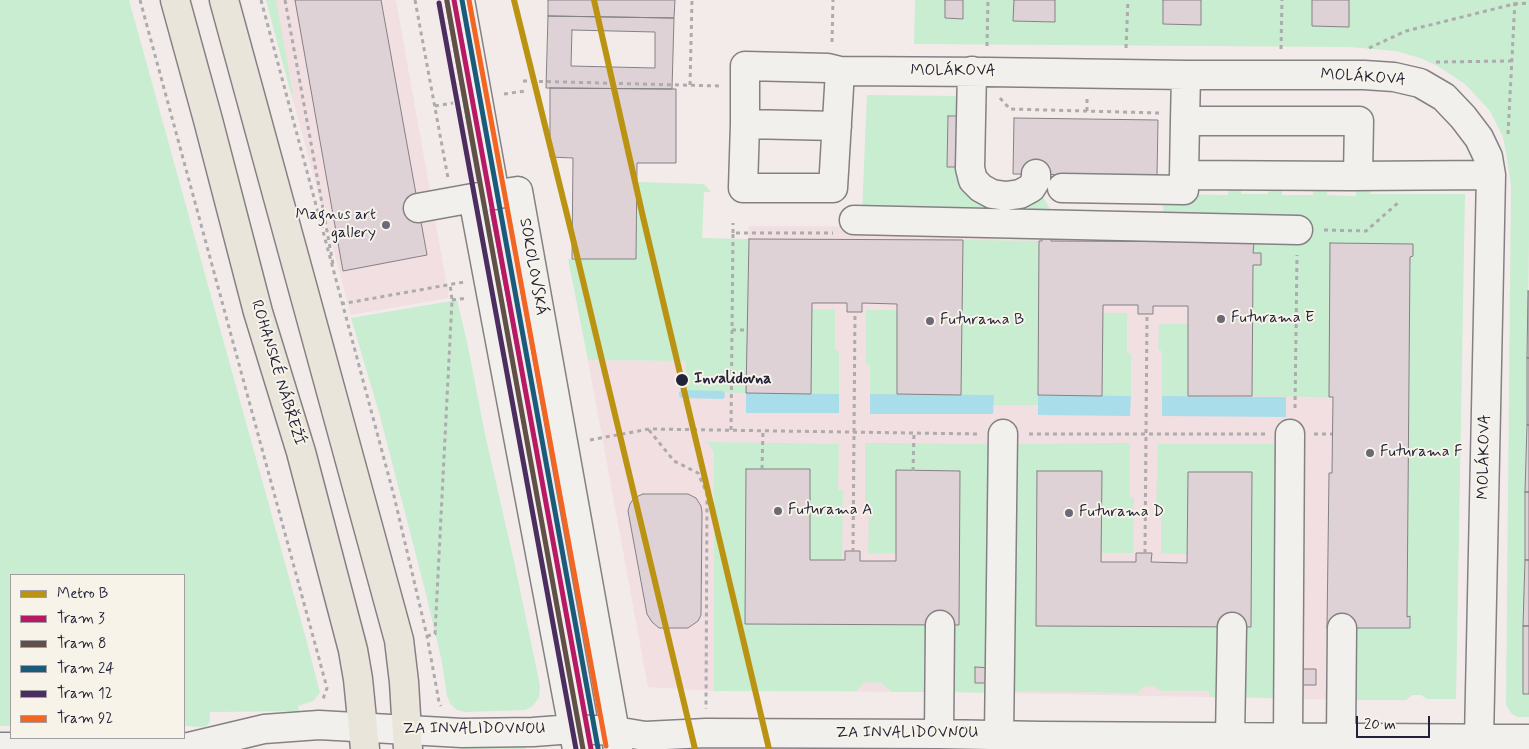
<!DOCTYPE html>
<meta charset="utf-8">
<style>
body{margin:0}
#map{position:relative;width:1529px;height:749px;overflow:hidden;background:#f3ebe9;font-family:Mynerve,sans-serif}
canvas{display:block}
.legend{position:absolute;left:10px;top:574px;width:175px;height:165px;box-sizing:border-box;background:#f7f3e8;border:1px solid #a29fa3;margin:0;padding:6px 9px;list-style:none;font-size:15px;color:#22223b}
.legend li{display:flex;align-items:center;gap:10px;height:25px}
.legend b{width:25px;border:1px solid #a29fa3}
.scale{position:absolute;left:1356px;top:716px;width:74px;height:22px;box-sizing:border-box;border:2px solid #22223b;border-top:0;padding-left:6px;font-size:15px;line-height:18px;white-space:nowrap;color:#22223b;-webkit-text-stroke:4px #f7f3e8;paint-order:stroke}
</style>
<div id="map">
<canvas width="1529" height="749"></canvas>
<ul class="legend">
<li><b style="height:6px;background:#bb9312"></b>Metro B</li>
<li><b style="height:6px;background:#b71965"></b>Tram 3</li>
<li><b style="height:6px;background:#605047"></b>Tram 8</li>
<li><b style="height:6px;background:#1a5a7b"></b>Tram 24</li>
<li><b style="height:6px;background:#4c2d5f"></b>Tram 12</li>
<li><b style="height:6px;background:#f26522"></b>Tram 92</li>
</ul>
<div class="scale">20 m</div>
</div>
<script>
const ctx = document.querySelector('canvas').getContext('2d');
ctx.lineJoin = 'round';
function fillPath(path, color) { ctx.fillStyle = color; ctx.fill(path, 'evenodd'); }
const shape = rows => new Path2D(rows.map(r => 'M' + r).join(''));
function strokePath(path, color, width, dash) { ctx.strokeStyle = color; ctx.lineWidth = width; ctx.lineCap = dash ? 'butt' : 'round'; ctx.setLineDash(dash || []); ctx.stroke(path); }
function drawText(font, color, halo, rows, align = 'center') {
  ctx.font = font + ' Mynerve,sans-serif'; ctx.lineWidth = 4; ctx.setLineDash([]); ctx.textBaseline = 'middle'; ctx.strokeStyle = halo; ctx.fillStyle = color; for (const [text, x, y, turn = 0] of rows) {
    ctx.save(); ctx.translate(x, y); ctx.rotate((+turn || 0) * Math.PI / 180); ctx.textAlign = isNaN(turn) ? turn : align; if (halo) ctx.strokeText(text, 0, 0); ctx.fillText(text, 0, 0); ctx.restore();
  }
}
fillPath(shape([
 [266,0,396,0,449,298,351,315],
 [749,226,1436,228,1427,699,1421,695,1412,695,1406,700,1353,700,951,692,714,691,648,687,588,360,686,361,747,330]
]), '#f1dfe2');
fillPath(shape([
 [0,0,129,0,308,646,320,693,313,701,298,706,299,711,210,712,210,721,208,725,203,727,184,726,184,575,11,575,11,726,0,726],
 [266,0,276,0,293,94,291,94],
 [915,0,945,0,945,18,963,19,963,0,1014,0,1014,21,1054,22,1055,0,1163,0,1163,24,1200,25,1201,0,1312,0,1312,26,1349,27,1349,0,1529,0,1529,238,1523,694,1529,694,1529,717,1517,717,1511,713,1506,705,1511,185,1506,153,1503,137,1490,111,1465,84,1436,65,1420,58,1396,51,1349,47,914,44],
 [867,95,962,96,962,116,948,117,947,167,960,167,963,179,1041,193,1051,211,1163,213,1164,194,1228,195,1229,177,1241,178,1241,194,1268,194,1269,178,1282,178,1282,195,1313,195,1314,179,1328,179,1327,195,1356,196,1357,179,1370,179,1370,194,1465,194,1456,699,1427,699,1421,695,1412,695,1406,700,1353,700,1354,628,1410,628,1410,617,1407,617,1410,257,1413,256,1413,245,1330,244,1329,397,1252,396,1254,223,862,212],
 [637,182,704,184,711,192,704,192,702,238,749,239,746,393,686,392,686,361,588,360,568,259,636,259],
 [963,240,1039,241,1038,405,993,405,994,395,961,395],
 [457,300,467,342,486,439,516,570,540,686,539,697,533,706,525,710,465,712,457,710,451,705,447,696,442,662,426,594,380,416,351,318],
 [812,309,835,309,835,350,839,351,839,394,811,394],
 [866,310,897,310,897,394,870,394,870,365,866,364],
 [1103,313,1127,313,1127,353,1131,353,1131,396,1102,396],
 [1159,324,1188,324,1188,396,1162,396,1162,351,1158,350],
 [704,442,839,444,838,490,843,490,842,560,810,560,810,470,746,469,745,623,927,625,926,692,892,692,882,683,865,682,856,691,714,691,714,452,709,444],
 [865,443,994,444,992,693,951,692,951,625,959,625,959,619,960,471,897,470,896,554,868,553,869,514,865,513],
 [1130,443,1130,497,1134,497,1133,553,1101,553,1037,471,1036,625,1218,627,1218,698,1211,697,1208,691,1161,691,1153,686,1143,687,1137,693,1013,691,1015,444],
 [1158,444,1279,444,1278,690,1272,698,1242,697,1242,627,1250,627,1252,473,1188,472,1187,554,1161,554,1161,515,1156,515],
 [462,744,525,744,526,749,462,749]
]), '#c8edd0');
fillPath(shape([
 [746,393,839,394,839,413,746,413],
 [870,394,994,395,993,414,870,414],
 [1038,395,1131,396,1130,416,1038,415],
 [1162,396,1286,397,1286,417,1162,416]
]), '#aaddea');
strokePath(shape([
 [683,394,721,395]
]), '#aaddea', 8);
const building = shape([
 [295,0,381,0,427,255,343,271,295,0],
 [548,0,675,0,674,18,548,16,548,0],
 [945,0,963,0,963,19,945,18,945,0],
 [1014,0,1055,0,1055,22,1013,21,1014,0],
 [1163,0,1201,0,1201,25,1163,24,1163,0],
 [1312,0,1349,0,1349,27,1312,26,1312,0],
 [548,16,674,18,672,89,546,88,548,16],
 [572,30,655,32,655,68,571,66,572,30],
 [550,88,676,89,676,163,637,163,636,259,572,259,573,158,550,157,550,88],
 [948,116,958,116,958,167,947,167,948,116],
 [1014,118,1158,120,1157,176,1013,174,1014,118],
 [1042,237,1051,237,1051,241,1254,242,1253,253,1261,253,1261,265,1253,265,1252,396,1188,396,1188,306,1153,306,1153,314,1138,314,1138,305,1103,305,1102,396,1038,395,1039,241,1042,241,1042,237],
 [749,239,963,240,961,395,897,394,897,304,862,303,862,312,847,312,847,303,812,303,811,394,746,393,749,239],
 [1330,243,1413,244,1413,256,1410,257,1407,617,1410,616,1410,628,1327,628,1329,473,1332,473,1333,397,1329,397,1330,243],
 [1528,291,1529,291,1529,358,1527,358,1528,291],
 [1527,358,1529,358,1529,425,1527,425,1527,358],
 [1527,425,1529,425,1529,492,1525,492,1527,425],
 [746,469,810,469,810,560,845,560,845,551,860,551,860,561,896,561,896,470,960,471,959,625,745,624,746,469],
 [1037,471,1102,471,1101,562,1136,562,1136,553,1152,553,1151,562,1187,563,1188,472,1252,472,1251,627,1036,626,1037,471],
 [1525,492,1529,492,1529,560,1525,560,1525,492],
 [643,494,688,494,696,498,701,506,702,512,701,615,698,621,688,628,659,628,652,622,647,614,628,511,630,504,634,498,643,494],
 [1525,560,1529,560,1529,626,1523,626,1525,560],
 [1523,626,1529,626,1529,694,1523,694,1523,626],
 [975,667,992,668,992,683,975,683,975,667],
 [1300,669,1316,669,1316,685,1300,685,1300,669]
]);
fillPath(building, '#dfd2d7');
strokePath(building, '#848185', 1);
const minor = shape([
 [460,0,495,195],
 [840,71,833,188,743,188,745,124,745,66,828,68,840,71,987,72,1186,75,1364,75,1394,77,1420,83,1444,97,1463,117,1479,138,1488,157,1491,175,1479,739],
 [972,71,970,168,973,180,981,188,992,194,1006,196,1020,194,1031,188,1036,180,1036,174],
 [1185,121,1186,75],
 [745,124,837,126],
 [1358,175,1359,121,1185,121,1184,175,1352,176,1491,175],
 [1062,188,1184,190],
 [418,208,473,198],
 [854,220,1298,230],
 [939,734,940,625],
 [999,735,1003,434],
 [1230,737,1232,627],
 [1288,738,1290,434],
 [1341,739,1342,628],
 [0,747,184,748,195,749],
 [184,748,264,729,319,725,462,733,533,732,573,729,615,731,645,736,706,733,939,734,1041,736,1529,739],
 [577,749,473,198,518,191,618,749]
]);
const major = shape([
 [175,0,208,120,258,312,301,452,353,650,358,679,365,749],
 [224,0,399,640,404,682,408,749]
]);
strokePath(minor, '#848185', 31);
strokePath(major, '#848185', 31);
strokePath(shape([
 [140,0,327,688,323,699],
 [261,0,394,496,427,636,439,702,441,706],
 [285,0,333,264],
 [415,0,448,178],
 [832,42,833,0],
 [987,46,988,0],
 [1126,48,1128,0],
 [1369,48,1406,31,1514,4,1529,3],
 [1281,49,1282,0],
 [1436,62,1511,61],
 [523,81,720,86],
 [690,85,692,0],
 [504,94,525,91],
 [1000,98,1010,109,1159,113],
 [435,106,453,103],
 [1087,111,1087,99],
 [1508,134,1515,0],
 [1324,230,1366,231,1399,202],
 [733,233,733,223],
 [452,300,467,298],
 [341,304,464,282],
 [732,330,747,330],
 [1295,408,1297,255],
 [649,430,674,461,698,473,707,494,706,709],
 [731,430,733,233,833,233],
 [1029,434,1266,434],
 [1314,434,1332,434],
 [590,440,649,429,978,434],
 [762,469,763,431],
 [913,471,914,433],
 [853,552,855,312],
 [1145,553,1147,314],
 [427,636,435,634,452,300,450,284]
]), '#adabad', 3, [4, 4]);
strokePath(minor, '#f2f0ec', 28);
strokePath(major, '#eae5db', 28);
strokePath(shape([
 [454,0,591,749]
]), '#b71965', 5);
strokePath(shape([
 [447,1,583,749]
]), '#605047', 5);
strokePath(shape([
 [462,0,598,748]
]), '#1a5a7b', 5);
strokePath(shape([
 [439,3,576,749]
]), '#4c2d5f', 5);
strokePath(shape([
 [469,0,606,746]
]), '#f26522', 5);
strokePath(shape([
 [514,0,573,239,695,749],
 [594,0,643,217,769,749]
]), '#bb9312', 6);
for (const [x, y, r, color] of [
 [386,225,5,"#6b6878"],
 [1221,319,5,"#6b6878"],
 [930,321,5,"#6b6878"],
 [682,380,7,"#22223b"],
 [1370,453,5,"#6b6878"],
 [778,511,5,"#6b6878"],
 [1069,513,5,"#6b6878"]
]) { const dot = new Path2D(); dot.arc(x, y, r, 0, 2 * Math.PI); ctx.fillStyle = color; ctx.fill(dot); strokePath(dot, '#f7f3e8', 2); }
drawText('16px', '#22223b', '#f7f3e8', [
 ["MOLÁKOVA",953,72],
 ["MOLÁKOVA",1363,78,4],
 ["SOKOLOVSKÁ",532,267,80],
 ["ROHANSKÉ NÁBŘEŽÍ",277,373,73],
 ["MOLÁKOVA",1485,457,-89],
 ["ZA INVALIDOVNOU",474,730],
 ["ZA INVALIDOVNOU",907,734]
]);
drawText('16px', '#22223b', '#f7f3e8', [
 ["Magnus art",376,216,"right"],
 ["gallery",376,234,"right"],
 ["Futurama E",1231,319],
 ["Futurama B",940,321],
 ["Futurama F",1380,453],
 ["Futurama A",788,511],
 ["Futurama D",1079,513]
], 'left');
drawText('bold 16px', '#22223b', '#f7f3e8', [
 ["Invalidovna",694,380]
], 'left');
</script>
